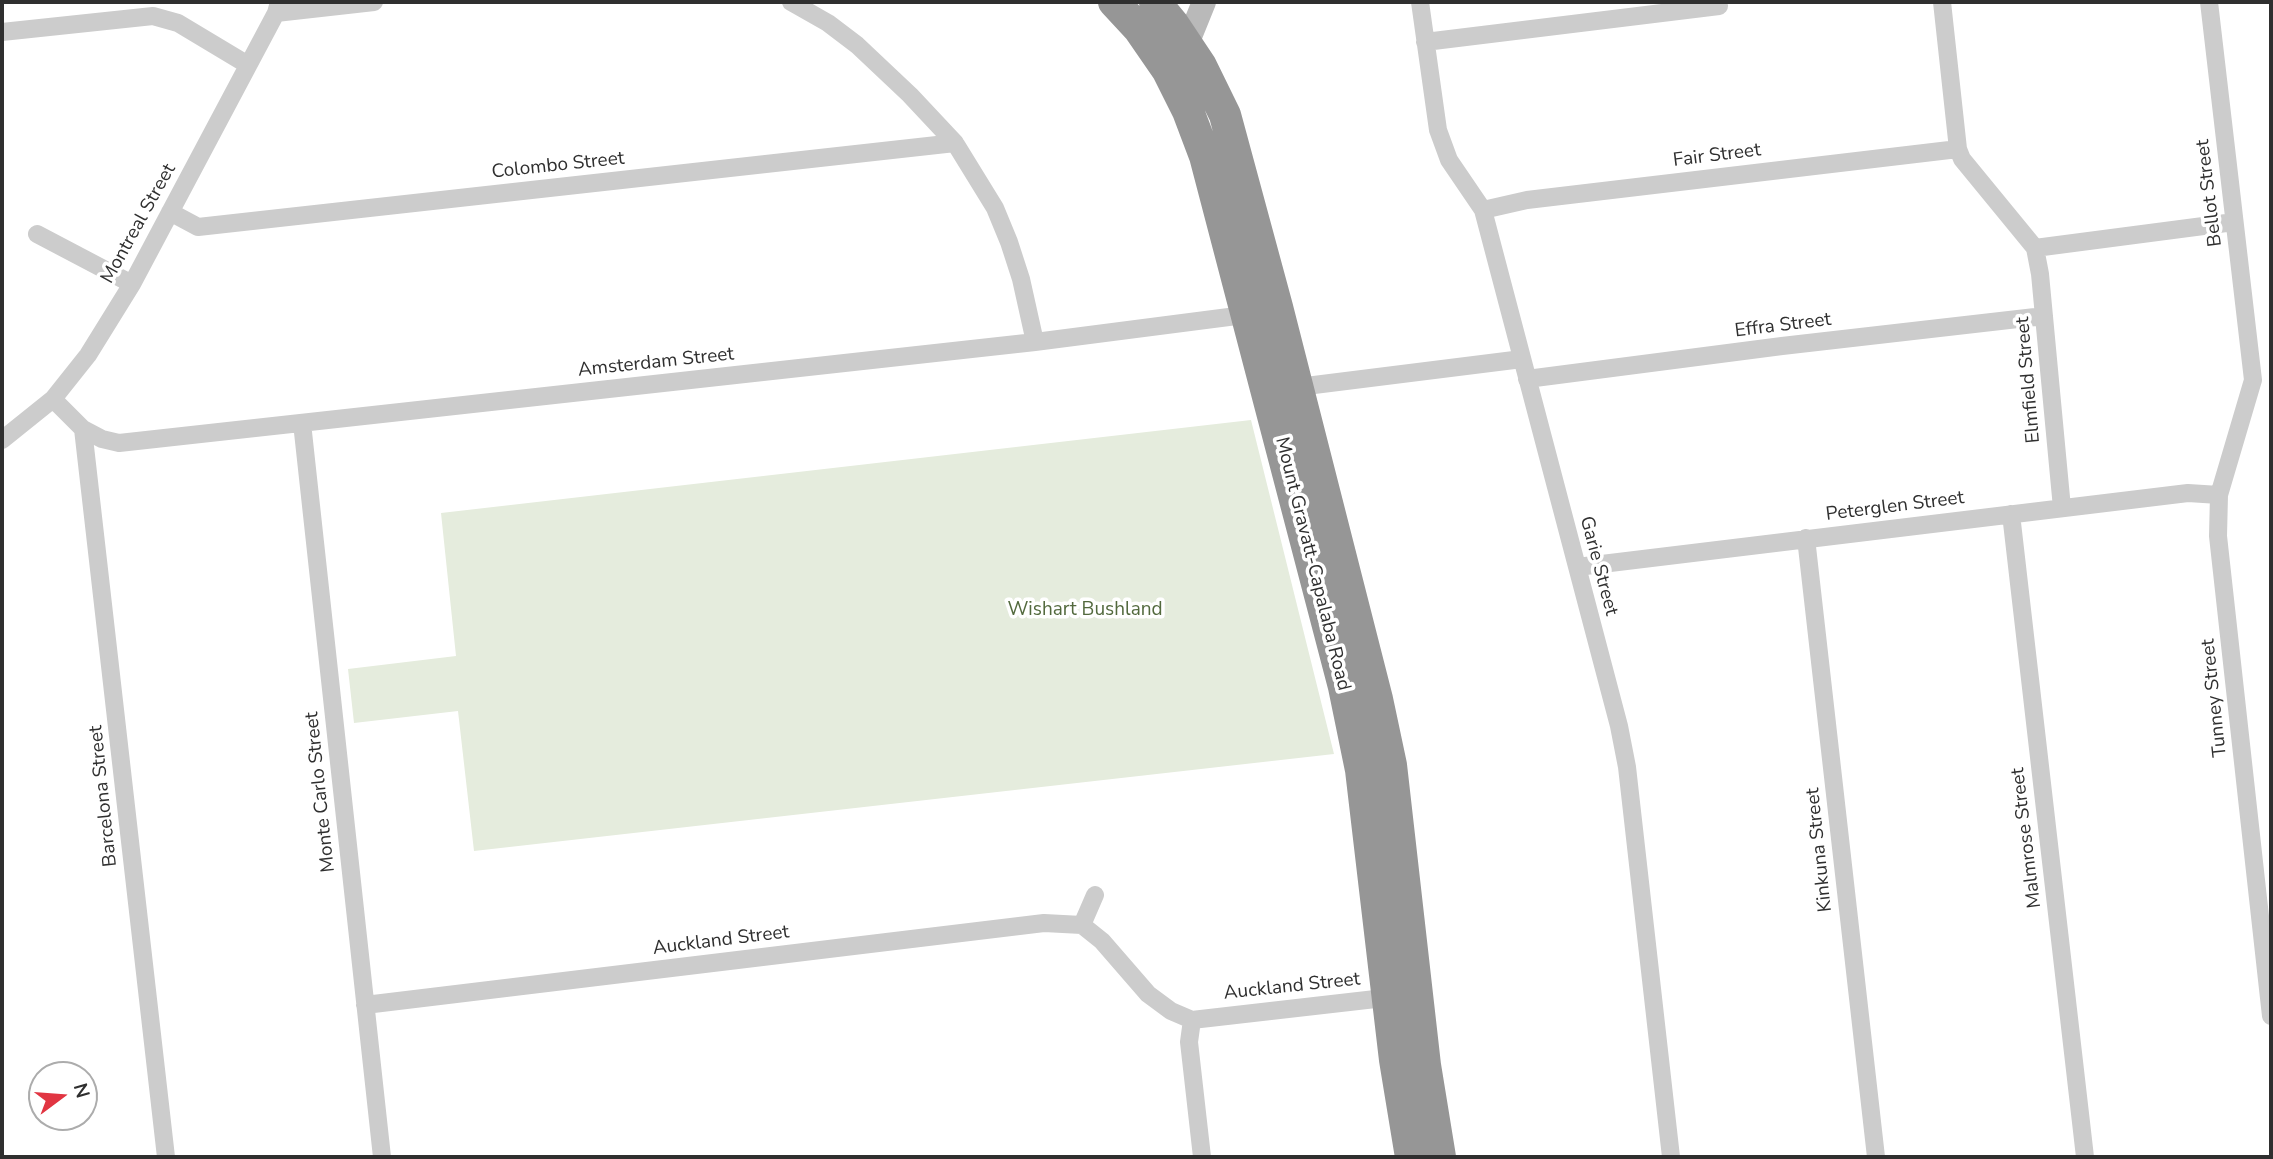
<!DOCTYPE html>
<style>
body{margin:0}
#map{position:relative;width:2273px;height:1159px;overflow:hidden;background:#fff;font-family:"Nunito Sans",sans-serif}
canvas{display:block}
.frame{position:absolute;inset:0;border:4px solid #2f2f2f;pointer-events:none}
.north{position:absolute;left:28px;top:1061px;width:70px;height:70px;box-sizing:border-box;background:#fff;border:2px solid #acacac;border-radius:50%;rotate:74deg;font-size:19px;font-weight:700;line-height:28px;text-align:center;color:#2f2f2f}
.north::after{content:'';display:block;margin:auto;width:24px;height:32px;background:#e13542;clip-path:polygon(50% 0,100% 100%,50% 72%,0 100%)}
</style>
<div id="map">
<canvas width="2273" height="1159"></canvas>
<div class="frame"></div>
<div class="north">N</div>
</div>
<script>
const ctx = document.querySelector('canvas').getContext('2d');
ctx.lineJoin = 'round';
function fillPath(path, color) { ctx.fillStyle = color; ctx.fill(path, 'evenodd'); }
const shape = rows => new Path2D(rows.map(r => 'M' + r).join(''));
function strokePath(path, color, width, dash) { ctx.strokeStyle = color; ctx.lineWidth = width; ctx.lineCap = dash ? 'butt' : 'round'; ctx.setLineDash(dash || []); ctx.stroke(path); }
function drawText(font, color, halo, rows, align = 'center') {
  ctx.font = font + ' "Nunito Sans",sans-serif'; ctx.lineWidth = 7; ctx.setLineDash([]); ctx.textBaseline = 'middle'; ctx.strokeStyle = halo; ctx.fillStyle = color; for (const [text, x, y, turn = 0] of rows) {
    ctx.save(); ctx.translate(x, y); ctx.rotate((+turn || 0) * Math.PI / 180); ctx.textAlign = isNaN(turn) ? turn : align; if (halo) ctx.strokeText(text, 0, 0); ctx.fillText(text, 0, 0); ctx.restore();
  }
}
fillPath(shape([
 [1251,420,1334,754,474,851,458,711,354,723,348,669,456,656,441,513]
]), '#e5ecdd');
strokePath(shape([
 [791,2,828,23,857,45,910,95,955,143,995,208,1009,242,1021,279,1035,342],
 [1420,2,1438,130,1449,160,1483,210,1619,726,1627,767,1671,1157],
 [1942,2,1958,149,1962,159,2035,248,2040,274,2062,508],
 [2209,2,2253,380,2219,495,2218,536,2271,1016],
 [276,13,374,2],
 [2,32,153,16,178,23,248,65],
 [1425,42,1719,6],
 [1483,210,1527,200,1958,149],
 [170,212,198,227,955,143],
 [37,234,132,284],
 [2035,248,2234,222],
 [1527,379,1782,346,2044,316],
 [1290,388,1522,359],
 [53,399,83,429,102,439,119,443,1035,342,1252,314],
 [302,423,382,1157],
 [83,429,166,1157],
 [2,440,53,399,88,355,132,284,276,13,279,2],
 [2011,514,2085,1157],
 [1806,538,1876,1157],
 [1577,567,2188,493,2219,495],
 [1082,925,1095,895],
 [365,1005,1044,923,1082,925,1102,941,1148,994,1171,1011,1192,1020,1393,997],
 [1192,1020,1189,1042,1202,1157]
]), '#ccc', 18);
strokePath(shape([
 [1187,44,1204,2]
]), '#b9b9b9', 24);
strokePath(shape([
 [1114,2,1139,29,1168,71,1188,111,1205,156,1344,687,1361,770,1395,1060,1411,1157],
 [1155,2,1173,24,1201,66,1225,115,1277,307,1377,699,1391,765,1425,1065,1440,1157]
]), '#969696', 32);
drawText('19px', '#2f2f2f', '#fff', [
 ["Fair Street",1717,156,-7],
 ["Colombo Street",558,166,-6],
 ["Bellot Street",2210,193,-97],
 ["Montreal Street",139,224,-61],
 ["Effra Street",1783,326,-7],
 ["Amsterdam Street",656,363,-6],
 ["Elmfield Street",2029,380,-95],
 ["Peterglen Street",1895,507,-7],
 ["Mount Gravatt-Capalaba Road",1312,564,76],
 ["Garie Street",1598,566,75],
 ["Tunney Street",2215,698,-96],
 ["Monte Carlo Street",321,792,-96],
 ["Barcelona Street",104,796,-96],
 ["Malmrose Street",2027,838,-97],
 ["Kinkuna Street",1820,850,-96],
 ["Auckland Street",721,941,-7],
 ["Auckland Street",1292,987,-6]
]);
drawText('19px', '#52693d', '#fff', [
 ["Wishart Bushland",1085,610]
]);
</script>
